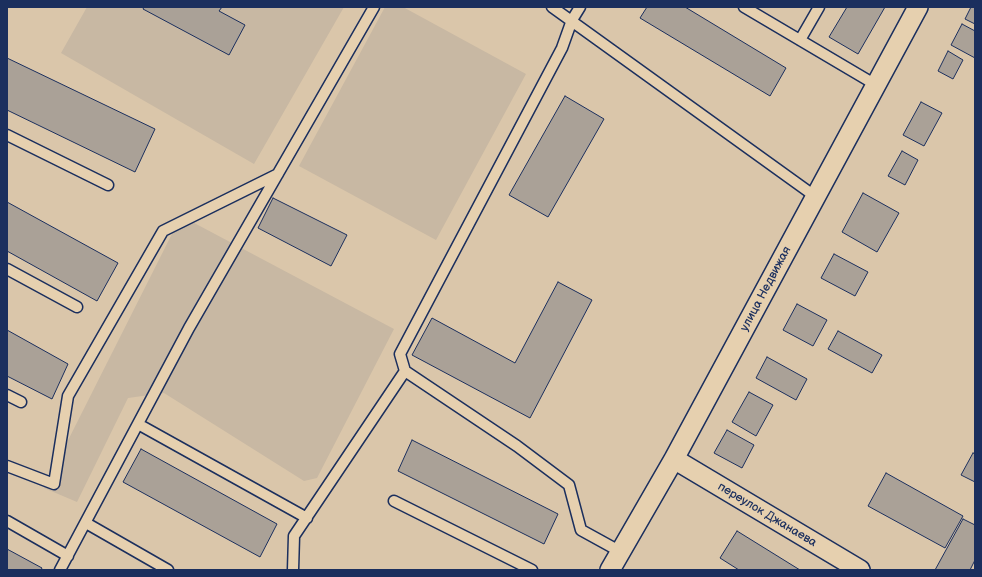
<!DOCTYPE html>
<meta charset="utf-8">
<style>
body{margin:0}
#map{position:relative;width:982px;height:577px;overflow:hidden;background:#dac6aa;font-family:"Balsamiq Sans",sans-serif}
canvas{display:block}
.frame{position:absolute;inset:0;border:8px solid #1b2f5e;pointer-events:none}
</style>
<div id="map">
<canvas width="982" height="577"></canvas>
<div class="frame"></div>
</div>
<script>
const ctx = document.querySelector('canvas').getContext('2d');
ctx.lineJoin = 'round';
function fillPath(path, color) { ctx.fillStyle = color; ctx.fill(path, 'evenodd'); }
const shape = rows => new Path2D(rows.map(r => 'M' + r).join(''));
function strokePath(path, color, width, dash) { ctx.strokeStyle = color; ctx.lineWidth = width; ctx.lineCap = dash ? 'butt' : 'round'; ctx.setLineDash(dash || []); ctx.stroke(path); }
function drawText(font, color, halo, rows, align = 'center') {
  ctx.font = font + ' "Balsamiq Sans",sans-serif'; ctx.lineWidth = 3.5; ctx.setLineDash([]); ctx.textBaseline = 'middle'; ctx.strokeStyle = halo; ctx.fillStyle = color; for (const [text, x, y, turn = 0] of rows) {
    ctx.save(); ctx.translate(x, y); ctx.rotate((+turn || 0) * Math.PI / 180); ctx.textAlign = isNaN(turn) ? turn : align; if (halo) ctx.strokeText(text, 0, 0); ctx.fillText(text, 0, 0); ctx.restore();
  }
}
fillPath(shape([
 [87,7,344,7,254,164,61,53],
 [385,7,403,7,526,74,436,240,299,166],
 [181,216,394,329,317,478,304,481,164,393,128,398,77,502,44,488]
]), '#c8b8a3');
const building = shape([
 [144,7,222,7,219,11,245,25,229,55,143,9,144,7],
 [647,7,685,7,786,68,770,96,640,18,647,7],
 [847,7,885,7,858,54,829,37,847,7],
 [971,7,975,7,975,24,965,19,971,7],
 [962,24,975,31,975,58,951,45,962,24],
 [948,51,963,60,953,79,938,71,948,51],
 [7,58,155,129,135,172,7,110,7,58],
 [565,96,604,119,548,217,509,195,565,96],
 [921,102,942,113,924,146,903,135,921,102],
 [902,151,918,160,905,185,888,176,902,151],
 [863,193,899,213,877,252,842,232,863,193],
 [273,198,347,235,331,266,258,228,273,198],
 [7,202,118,263,97,301,7,251,7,202],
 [834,254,868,272,855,296,821,278,834,254],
 [558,282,592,300,530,418,412,355,432,318,515,363,558,282],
 [797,304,827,320,813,346,783,330,797,304],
 [7,330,68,364,52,399,7,376,7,330],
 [838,331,882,355,872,373,828,349,838,331],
 [767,357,807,379,796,400,756,378,767,357],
 [749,392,773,405,756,436,732,422,749,392],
 [727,430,754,445,742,468,714,453,727,430],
 [412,440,558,514,544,544,398,471,412,440],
 [141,449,277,524,260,557,123,482,141,449],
 [973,453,975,454,975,482,961,475,973,453],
 [886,473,963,516,945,548,868,506,886,473],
 [963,519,975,525,975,560,970,570,935,570,963,519],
 [737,531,800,570,739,570,720,558,737,531],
 [7,549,42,568,41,570,7,570,7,549]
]);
fillPath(building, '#aaa197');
strokePath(building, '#1b2f5e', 1);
const lane = shape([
 [552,7,816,197],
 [744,7,876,85],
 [800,40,819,7],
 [7,135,108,185],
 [7,269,77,307],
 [405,371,400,354,562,48,572,20,580,7],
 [7,395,21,402],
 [138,424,307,518],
 [7,466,54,484,68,396,163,231,278,174],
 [394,501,532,570],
 [7,521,68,556],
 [86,523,168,570],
 [60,570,189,328,374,7],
 [293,570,294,536,405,371,517,446,569,485,581,530,621,552]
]);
const street = shape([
 [674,459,860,570],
 [610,570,674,459,918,7]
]);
strokePath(lane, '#1b2f5e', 13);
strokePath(street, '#1b2f5e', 22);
strokePath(lane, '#e6d0af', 10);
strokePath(street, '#e6d0af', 19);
drawText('12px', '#1b2f5e', '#e6d0af', [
 ["улица Недвижая",766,289,-62],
 ["переулок Джанаева",767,515,31]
]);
</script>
